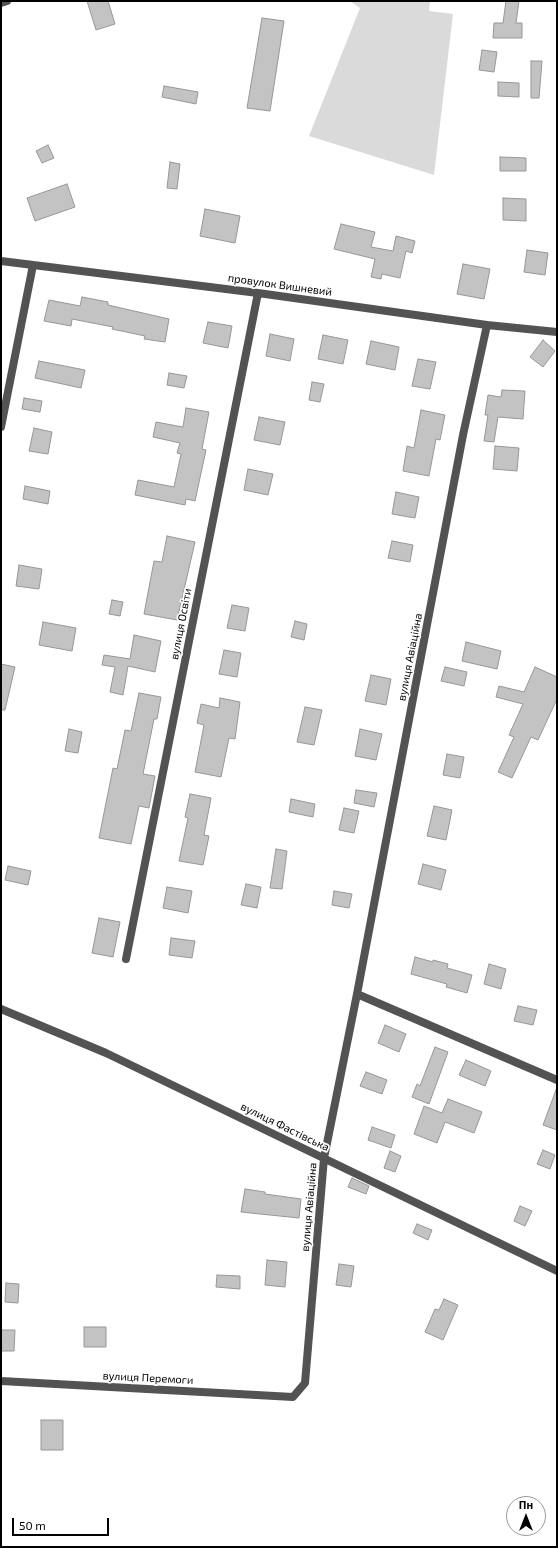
<!DOCTYPE html>
<meta charset="utf-8">
<style>
body{margin:0}
#map{position:relative;width:558px;height:1548px;overflow:hidden;background:#fff;font-family:"Exo 2",sans-serif}
canvas{display:block}
.frame{position:absolute;inset:0;border:2px solid #000;pointer-events:none}
.north{position:absolute;left:506px;top:1496px;width:40px;height:40px;box-sizing:border-box;background:#fff;border:1px solid #999;border-radius:50%;rotate:0deg;font-size:11px;font-weight:700;line-height:16px;text-align:center;color:#000}
.north::after{content:'';display:block;margin:auto;width:14px;height:18px;background:#000;clip-path:polygon(50% 0,100% 100%,50% 72%,0 100%)}
.scale{position:absolute;left:12px;top:1518px;width:97px;height:18px;box-sizing:border-box;border:2px solid #000;border-top:0;padding-left:5px;font-size:12px;line-height:14px;white-space:nowrap;color:#000;-webkit-text-stroke:3px #fff;paint-order:stroke}
</style>
<div id="map">
<canvas width="558" height="1548"></canvas>
<div class="frame"></div>
<div class="north">Пн</div>
<div class="scale">50 m</div>
</div>
<script>
const ctx = document.querySelector('canvas').getContext('2d');
ctx.lineJoin = 'round';
function fillPath(path, color) { ctx.fillStyle = color; ctx.fill(path, 'evenodd'); }
const shape = rows => new Path2D(rows.map(r => 'M' + r).join(''));
function strokePath(path, color, width, dash) { ctx.strokeStyle = color; ctx.lineWidth = width; ctx.lineCap = dash ? 'butt' : 'round'; ctx.setLineDash(dash || []); ctx.stroke(path); }
function drawText(font, color, halo, rows, align = 'center') {
  ctx.font = font + ' "Exo 2",sans-serif'; ctx.lineWidth = 3.5; ctx.setLineDash([]); ctx.textBaseline = 'middle'; ctx.strokeStyle = halo; ctx.fillStyle = color; for (const [text, x, y, turn = 0] of rows) {
    ctx.save(); ctx.translate(x, y); ctx.rotate((+turn || 0) * Math.PI / 180); ctx.textAlign = isNaN(turn) ? turn : align; if (halo) ctx.strokeText(text, 0, 0); ctx.fillText(text, 0, 0); ctx.restore();
  }
}
fillPath(shape([
 [350,1,430,1,429,11,453,14,434,175,309,136,360,8]
]), '#dadada');
const building = shape([
 [87,1,108,1,115,24,96,30,87,1],
 [506,1,519,1,516,23,522,23,522,38,493,38,494,23,503,23,506,1],
 [262,18,284,21,270,111,247,108,262,18],
 [482,50,497,52,494,72,479,70,482,50],
 [531,61,542,61,539,98,531,98,531,61],
 [498,82,519,83,519,97,498,96,498,82],
 [164,86,198,92,196,104,162,97,164,86],
 [48,145,54,158,42,163,36,151,48,145],
 [500,157,526,158,526,171,500,171,500,157],
 [170,162,180,164,177,189,167,188,170,162],
 [67,184,75,207,35,221,27,198,67,184],
 [503,198,526,199,526,221,503,220,503,198],
 [205,209,240,216,235,243,200,236,205,209],
 [341,224,375,232,371,247,393,251,396,236,415,241,412,253,406,251,400,278,382,274,381,279,371,277,375,259,334,249,341,224],
 [527,250,548,253,545,275,524,272,527,250],
 [463,264,490,269,484,299,457,294,463,264],
 [82,297,108,302,108,305,169,319,165,342,144,339,145,336,112,329,113,327,72,319,71,326,44,321,49,300,80,306,82,297],
 [208,322,232,326,228,348,203,343,208,322],
 [270,334,294,339,290,361,266,356,270,334],
 [323,335,348,340,343,364,318,359,323,335],
 [543,340,555,351,543,367,530,357,543,340],
 [371,341,399,347,395,370,366,364,371,341],
 [418,359,436,362,430,389,412,386,418,359],
 [39,361,85,370,81,388,35,378,39,361],
 [169,373,187,376,184,388,167,385,169,373],
 [312,382,324,384,320,402,309,400,312,382],
 [502,390,525,391,523,419,498,417,494,442,484,441,488,415,485,415,488,395,501,397,502,390],
 [24,398,42,401,40,412,22,409,24,398],
 [186,408,209,412,202,449,206,450,195,501,186,499,185,505,135,495,138,480,174,487,181,454,177,453,180,443,153,437,156,422,183,427,186,408],
 [421,410,445,415,440,440,436,439,429,476,403,471,407,446,414,448,421,410],
 [259,417,285,422,280,445,254,440,259,417],
 [34,428,52,432,48,454,29,451,34,428],
 [495,446,519,448,517,471,493,469,495,446],
 [248,469,273,474,268,495,244,490,248,469],
 [25,486,50,491,48,504,23,499,25,486],
 [396,492,419,497,415,518,392,514,396,492],
 [167,536,195,542,177,620,144,614,154,561,162,562,167,536],
 [392,541,413,545,410,562,388,558,392,541],
 [19,565,42,569,39,589,16,586,19,565],
 [112,600,123,602,120,616,109,614,112,600],
 [232,605,249,608,245,631,227,628,232,605],
 [295,621,307,624,304,640,291,637,295,621],
 [43,622,76,628,72,651,39,645,43,622],
 [134,635,161,641,155,672,128,666,123,695,110,692,115,667,102,665,104,655,130,659,134,635],
 [466,642,501,651,497,669,462,661,466,642],
 [224,650,241,653,237,677,219,674,224,650],
 [1,664,15,667,5,710,1,710,1,664],
 [445,667,467,672,464,686,441,681,445,667],
 [535,667,557,677,557,699,538,740,531,737,512,778,498,772,514,737,509,735,523,704,496,697,499,686,524,692,535,667],
 [371,675,391,679,386,705,365,701,371,675],
 [139,693,161,697,157,719,154,719,143,774,155,776,149,808,139,806,131,844,99,838,113,768,117,769,125,730,131,731,139,693],
 [220,698,240,702,235,739,229,738,221,777,195,772,204,725,197,723,201,704,219,708,220,698],
 [305,707,322,710,314,745,297,742,305,707],
 [69,729,82,732,78,753,65,751,69,729],
 [360,729,382,734,376,760,355,756,360,729],
 [447,754,464,757,460,778,443,775,447,754],
 [356,790,377,793,374,807,354,803,356,790],
 [190,794,211,798,204,835,209,836,203,865,179,861,188,818,185,817,190,794],
 [291,799,315,804,313,817,289,812,291,799],
 [434,806,452,810,446,840,427,836,434,806],
 [344,808,359,811,354,833,339,830,344,808],
 [276,849,287,851,282,889,270,888,276,849],
 [423,864,446,870,441,890,418,884,423,864],
 [8,866,31,871,28,885,5,880,8,866],
 [246,884,261,887,257,908,241,905,246,884],
 [167,887,192,891,188,913,163,908,167,887],
 [334,891,352,894,349,908,332,905,334,891],
 [99,918,120,922,113,957,92,953,99,918],
 [171,938,195,941,192,958,169,955,171,938],
 [415,957,433,962,433,960,448,964,447,968,472,975,467,993,446,987,447,984,411,974,415,957],
 [489,964,506,969,501,989,484,984,489,964],
 [518,1006,537,1010,533,1025,514,1021,518,1006],
 [385,1025,406,1034,399,1052,378,1043,385,1025],
 [435,1047,448,1052,429,1104,412,1097,417,1084,420,1086,435,1047],
 [466,1060,491,1071,485,1086,459,1075,466,1060],
 [366,1072,387,1080,382,1094,360,1086,366,1072],
 [556,1090,557,1090,557,1130,543,1125,556,1090],
 [448,1099,482,1112,474,1133,445,1122,437,1143,414,1134,424,1106,442,1113,448,1099],
 [372,1127,395,1135,391,1148,368,1140,372,1127],
 [543,1150,555,1155,550,1169,537,1164,543,1150],
 [390,1151,401,1156,395,1172,384,1168,390,1151],
 [352,1178,369,1186,366,1194,348,1187,352,1178],
 [245,1189,265,1192,265,1194,301,1199,299,1218,241,1212,245,1189],
 [520,1206,532,1211,525,1226,514,1221,520,1206],
 [417,1224,432,1230,428,1240,413,1233,417,1224],
 [267,1260,287,1262,285,1287,265,1285,267,1260],
 [339,1264,354,1266,351,1287,336,1285,339,1264],
 [217,1275,240,1276,240,1289,216,1287,217,1275],
 [6,1283,19,1284,18,1303,5,1302,6,1283],
 [444,1299,458,1305,443,1340,425,1332,435,1309,439,1310,444,1299],
 [84,1327,106,1327,106,1347,84,1347,84,1327],
 [1,1330,15,1330,14,1351,1,1351,1,1330],
 [41,1420,63,1420,63,1450,41,1450,41,1420]
]);
fillPath(building, '#c3c3c3');
strokePath(building, '#979797', 1);
strokePath(shape([
 [1,3,7,1],
 [1,261,258,293,487,325,557,332],
 [1,427,33,265],
 [126,959,258,293],
 [357,994,557,1080],
 [1,1009,106,1053,557,1271],
 [1,1381,293,1397,305,1383,324,1158,357,994,463,435,487,325]
]), '#535353', 8);
drawText('11px', '#000', '#fff', [
 ["провулок Вишневий",280,285,8],
 ["вулиця Освіти",181,624,-79],
 ["вулиця Авіаційна",410,657,-79],
 ["вулиця Фастівська",285,1127,26],
 ["вулиця Авіаційна",309,1207,-85],
 ["вулиця Перемоги",148,1378,3]
]);
</script>
